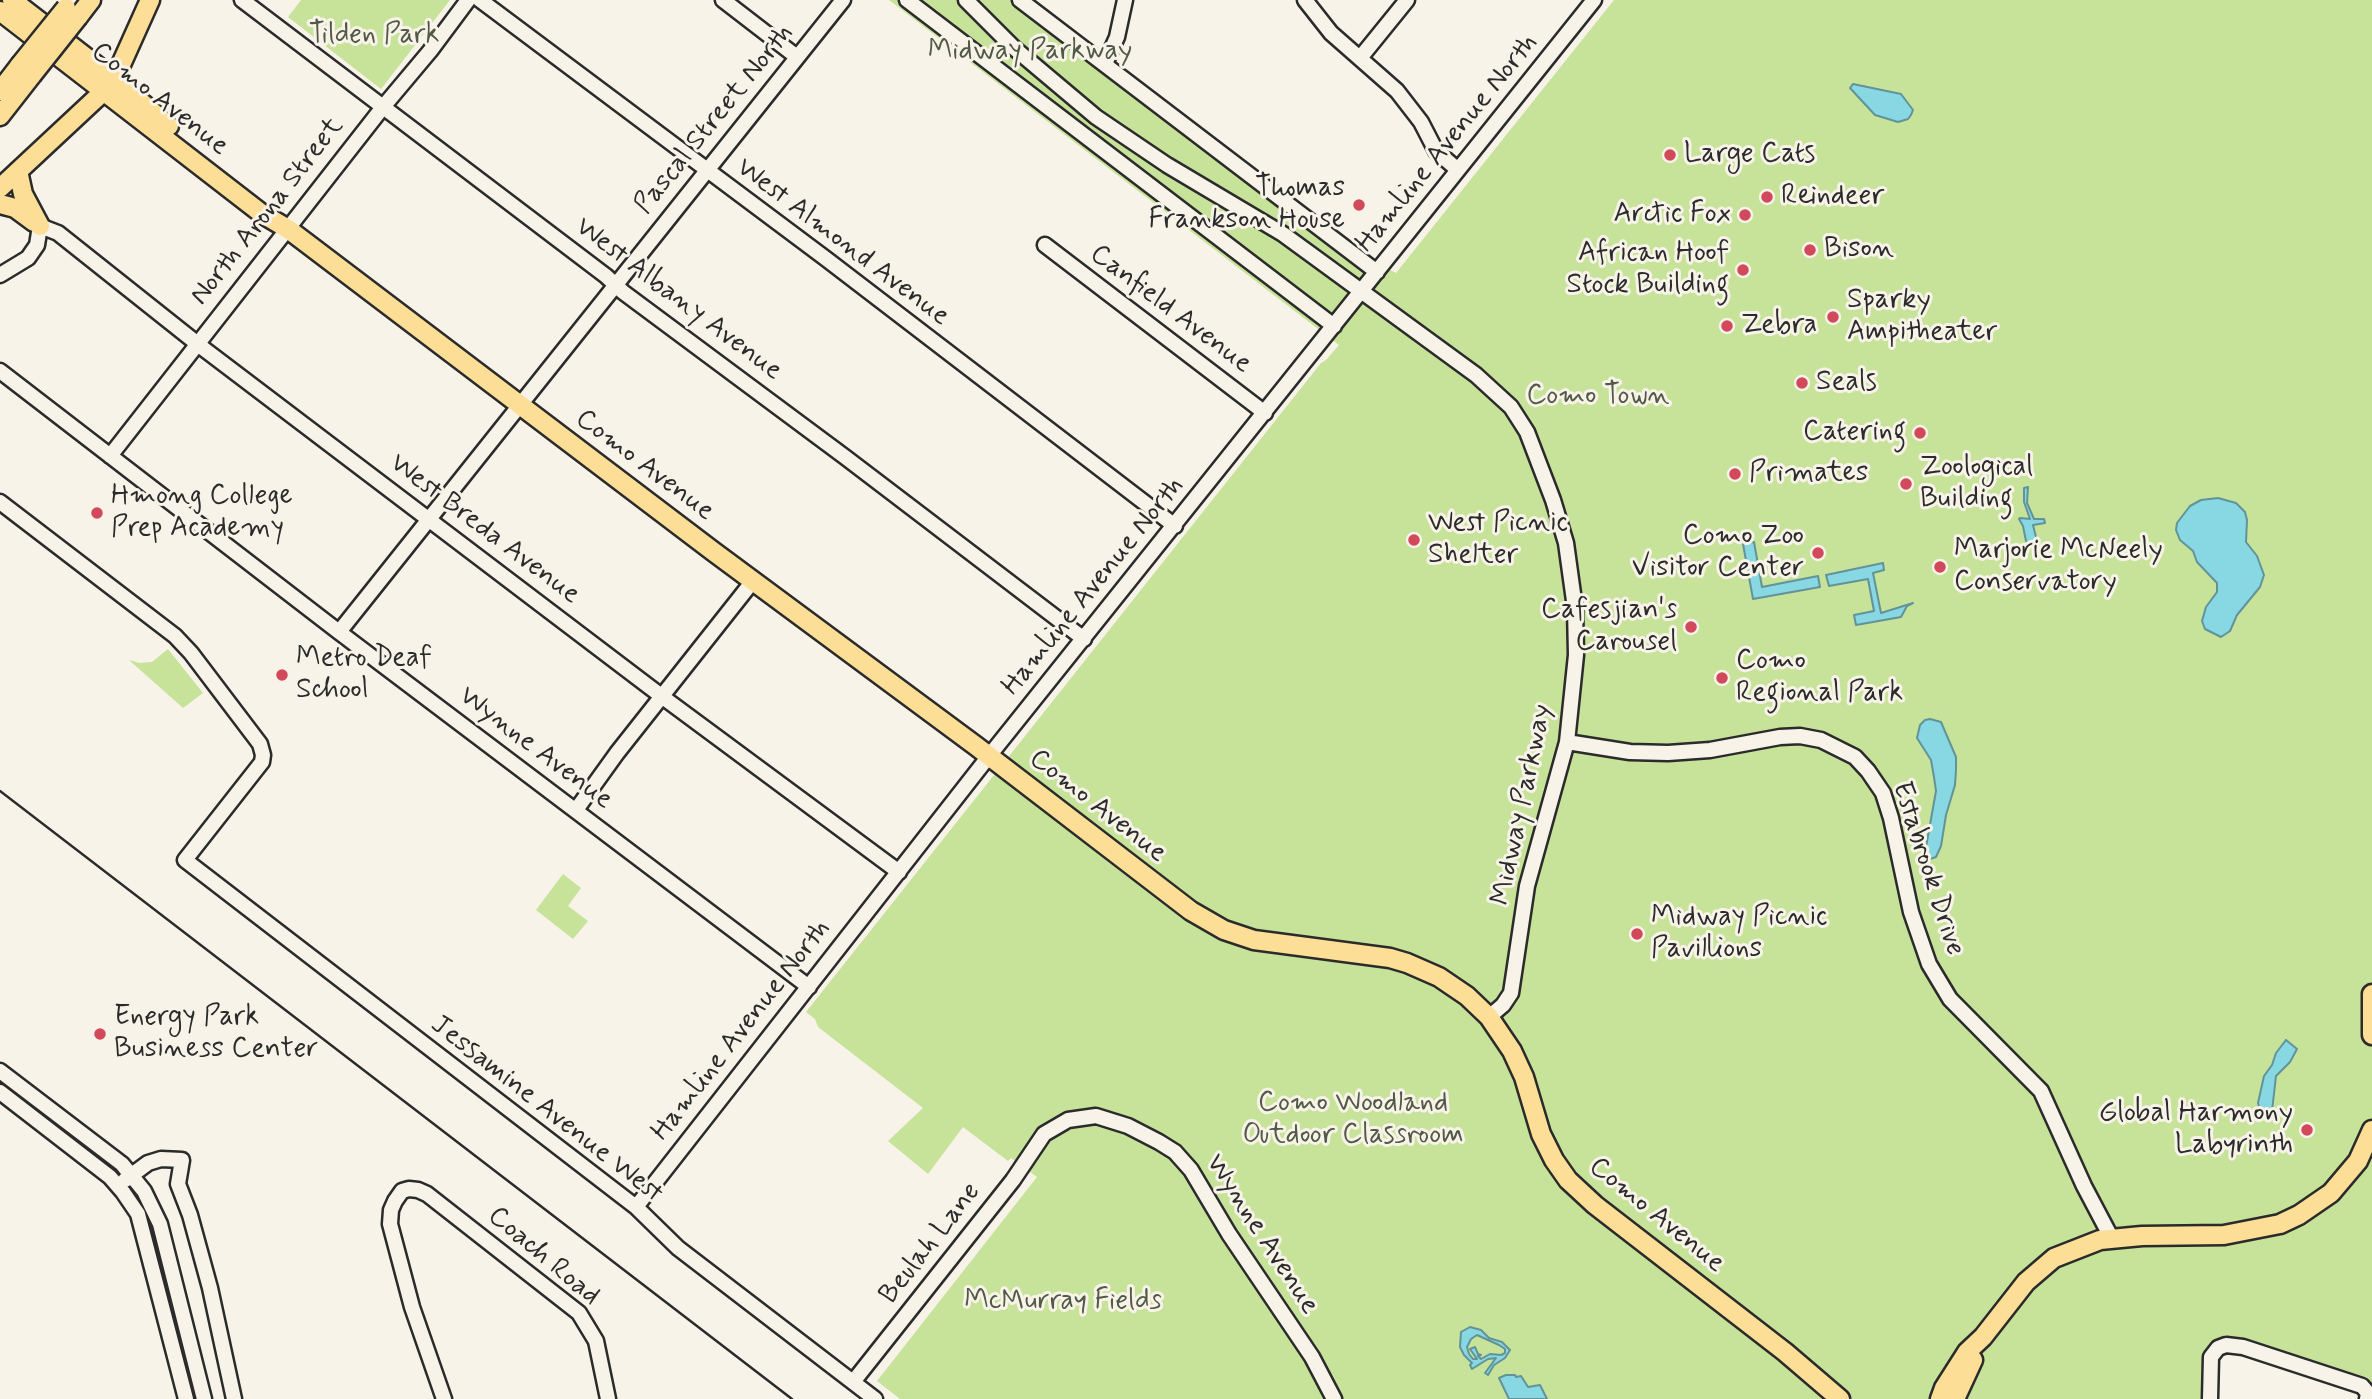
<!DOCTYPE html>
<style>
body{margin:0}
canvas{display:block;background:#f7f3e8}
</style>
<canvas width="2372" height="1399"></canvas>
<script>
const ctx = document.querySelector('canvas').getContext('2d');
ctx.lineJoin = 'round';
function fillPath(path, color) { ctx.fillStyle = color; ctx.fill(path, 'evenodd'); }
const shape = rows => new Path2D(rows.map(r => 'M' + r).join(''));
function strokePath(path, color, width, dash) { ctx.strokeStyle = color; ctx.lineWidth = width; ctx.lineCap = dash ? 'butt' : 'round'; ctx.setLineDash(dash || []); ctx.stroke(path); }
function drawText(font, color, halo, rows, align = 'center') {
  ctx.font = font + ' Mynerve,sans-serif'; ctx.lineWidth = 6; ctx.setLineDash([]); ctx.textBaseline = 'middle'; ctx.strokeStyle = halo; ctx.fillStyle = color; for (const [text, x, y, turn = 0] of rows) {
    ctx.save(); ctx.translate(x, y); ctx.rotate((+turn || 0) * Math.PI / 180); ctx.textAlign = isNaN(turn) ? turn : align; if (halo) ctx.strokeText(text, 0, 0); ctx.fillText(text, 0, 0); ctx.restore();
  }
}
fillPath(shape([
 [301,0,450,0,381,89,288,17],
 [889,0,1036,0,1371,260,1396,273,1614,0,2372,0,2372,1384,2366,1377,2225,1335,2209,1347,2203,1359,2204,1369,2210,1377,2205,1399,900,1399,877,1381,1037,1177,1011,1158,1008,1161,963,1127,928,1174,888,1141,923,1108,818,1027,815,1019,806,1012,1321,363,1326,360,1339,345],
 [168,649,203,693,183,708,129,660,139,663,152,662],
 [563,874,581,888,568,906,588,921,573,939,536,910]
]), '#c7e299');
const water = shape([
 [1853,84,1901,94,1913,110,1911,115,1908,119,1898,122,1875,115,1850,88,1853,84],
 [2028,487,2027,503,2034,519,2044,519,2045,523,2033,525,2037,541,2034,546,2026,541,2023,526,2019,519,2020,518,2030,519,2024,502,2024,488,2028,487],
 [2218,498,2236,503,2245,512,2247,520,2246,542,2257,556,2264,575,2260,587,2237,615,2230,631,2221,637,2205,629,2202,621,2206,607,2217,592,2217,583,2197,562,2193,551,2180,540,2176,530,2177,523,2190,506,2201,500,2218,498],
 [1754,542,1762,587,1818,576,1820,587,1753,599,1743,544,1754,542],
 [1883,563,1884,570,1873,573,1881,613,1913,603,1907,606,1901,617,1856,625,1854,615,1874,611,1868,579,1829,586,1826,575,1883,563],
 [1930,719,1941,722,1956,757,1956,770,1955,785,1946,815,1941,846,1936,857,1930,859,1926,853,1926,847,1936,791,1934,777,1931,760,1917,738,1920,725,1925,720,1930,719],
 [2286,1040,2297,1049,2290,1062,2276,1076,2272,1111,2262,1118,2258,1103,2264,1076,2272,1065,2276,1053,2286,1040],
 [1470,1327,1481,1330,1489,1338,1502,1342,1510,1350,1505,1358,1494,1365,1488,1375,1485,1373,1496,1358,1488,1359,1472,1369,1470,1365,1472,1363,1464,1355,1460,1347,1461,1332,1470,1327],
 [1477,1335,1499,1345,1505,1349,1505,1353,1501,1355,1490,1354,1481,1359,1478,1356,1481,1355,1478,1354,1475,1347,1470,1349,1477,1359,1473,1359,1469,1354,1467,1347,1471,1339,1477,1335],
 [1506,1375,1515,1375,1516,1377,1521,1376,1528,1387,1540,1385,1547,1399,1509,1399,1499,1378,1506,1375]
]);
fillPath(water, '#87d8e2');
strokePath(water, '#629399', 2);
const minor = shape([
 [242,0,606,276,623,292,845,457,1084,639],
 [480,0,825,258,1175,526],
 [723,0,797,57],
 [907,0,1334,326],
 [966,0,1014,48,1096,117,1167,165,1283,234,1476,375,1511,407,1527,432,1553,500,1566,543,1575,608,1576,655,1567,742,1527,886,1511,993,1503,1005,1489,1017],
 [1020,0,1377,272],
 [1305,0,1331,33,1397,91,1421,122,1436,151,1458,170],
 [1360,58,1407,0],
 [1105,64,1117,37,1125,0],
 [1045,245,1265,413],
 [0,275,28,258,37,245,40,226,58,233,204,349,668,701,899,872],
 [0,371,339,632,809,987],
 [110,456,383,107,430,51,468,0],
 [0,502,175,636,191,653,260,744,263,755,262,762,185,860,636,1207,678,1248,875,1399],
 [339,632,843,0],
 [1567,742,1630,752,1668,753,1710,750,1780,737,1800,736,1821,740,1855,757,1868,771,1883,793,1891,818,1911,912,1929,964,1950,999,2041,1091,2084,1186,2112,1239],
 [576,810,617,753,753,581],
 [0,1071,122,1164,144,1191,160,1224,204,1399],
 [0,1092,110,1177,123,1192,138,1214,186,1399],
 [125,1180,148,1163,161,1159,182,1160,178,1184,190,1215,210,1288,234,1399],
 [636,1207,989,756,1594,0],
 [853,1382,1013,1180,1044,1134,1068,1120,1096,1116,1128,1126,1159,1142,1175,1152,1191,1170,1229,1234,1312,1357,1334,1399],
 [444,1399,412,1307,390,1224,391,1210,395,1201,402,1191,409,1189,418,1190,427,1194,579,1313,596,1341,608,1399],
 [2210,1399,2211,1357,2218,1348,2226,1345,2243,1347,2362,1386,2368,1393,2367,1399]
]);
const major = shape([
 [12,0,113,78,169,126],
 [0,11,261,213,288,229,714,552,976,746,1191,911,1224,930,1254,940,1390,958,1407,963,1439,977,1467,996,1489,1017,1512,1051,1524,1077,1541,1134,1554,1160,1568,1180,1595,1205,1785,1352,1840,1399],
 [78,17,91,0],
 [0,91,20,65],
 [0,116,32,75],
 [18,171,23,194,40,226],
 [0,188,104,91,119,69,150,0],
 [0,204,15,208,34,222],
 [2372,994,2372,1035],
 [1940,1399,1944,1388,1967,1352,1983,1337,2026,1282,2054,1258,2100,1240,2142,1236,2224,1235,2280,1224,2299,1215,2331,1193,2358,1161,2372,1130],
 [1955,1399,1973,1360]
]);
strokePath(minor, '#2b2b2b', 19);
strokePath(major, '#2b2b2b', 23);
strokePath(minor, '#f7f3e8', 14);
strokePath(major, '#fcde96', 18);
strokePath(shape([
 [0,791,792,1399]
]), '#2b2b2b', 2.5);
const majorBridge = shape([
 [20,65,66,8],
 [32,75,78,17]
]);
strokePath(majorBridge, '#2b2b2b', 23, []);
strokePath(majorBridge, '#fcde96', 18);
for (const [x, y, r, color] of [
 [1670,155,7,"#d1495b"],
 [1767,197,7,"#d1495b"],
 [1359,205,7,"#d1495b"],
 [1745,215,7,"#d1495b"],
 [1810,250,7,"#d1495b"],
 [1743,270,7,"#d1495b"],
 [1833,317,7,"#d1495b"],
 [1727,326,7,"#d1495b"],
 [1802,383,7,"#d1495b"],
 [1920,433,7,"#d1495b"],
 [1735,474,7,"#d1495b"],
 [1906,484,7,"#d1495b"],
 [97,513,7,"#d1495b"],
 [1414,540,7,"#d1495b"],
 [1818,553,7,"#d1495b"],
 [1940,567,7,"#d1495b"],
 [1691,627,7,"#d1495b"],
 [282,675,7,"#d1495b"],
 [1722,678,7,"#d1495b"],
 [1637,934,7,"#d1495b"],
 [100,1034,7,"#d1495b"],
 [2307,1130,7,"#d1495b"]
]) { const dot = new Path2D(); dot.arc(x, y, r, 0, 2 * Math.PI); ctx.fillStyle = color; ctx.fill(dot); strokePath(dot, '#f7f3e8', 2.5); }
drawText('28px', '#525946', '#f7f3e8', [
 ["Tilden Park",374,36],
 ["Midway Parkway",1030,52],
 ["Como Town",1598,397],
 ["Como Woodland",1353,1104],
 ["Outdoor Classroom",1353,1136],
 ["McMurray Fields",1063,1302]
]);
drawText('28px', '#2b2b2b', '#f7f3e8', [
 ["Como Avenue",159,100,38],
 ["Pascal Street North",715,120,-51],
 ["Hamline Avenue North",1448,144,-51],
 ["North Arona Street",268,212,-52],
 ["West Almond Avenue",842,243,37],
 ["West Albany Avenue",678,300,37],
 ["Canfield Avenue",1170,310,37],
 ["Como Avenue",644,466,37],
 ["West Breda Avenue",484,530,37],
 ["Hamline Avenue North",1094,587,-51],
 ["Wynne Avenue",535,749,37],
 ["Midway Parkway",1523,805,-78],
 ["Como Avenue",1097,807,38],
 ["Estabrook Drive",1927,869,72],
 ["Hamline Avenue North",742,1031,-52],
 ["Jessamine Avenue West",546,1110,38],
 ["Como Avenue",1656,1216,39],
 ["Wynne Avenue",1261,1235,57],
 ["Beulah Lane",931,1244,-52],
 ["Coach Road",543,1257,40]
]);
drawText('28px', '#2b2b2b', '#f7f3e8', [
 ["Large Cats",1684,155],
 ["Thomas",1345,189,"right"],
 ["Frankson House",1345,221,"right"],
 ["Reindeer",1781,197],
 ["Arctic Fox",1731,215,"right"],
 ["Bison",1824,250],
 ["African Hoof",1729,254,"right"],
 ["Stock Building",1729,286,"right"],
 ["Sparky",1847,301],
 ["Ampitheater",1847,333],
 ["Zebra",1741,326],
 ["Seals",1816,383],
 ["Catering",1906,433,"right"],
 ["Zoological",1920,468],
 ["Building",1920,500],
 ["Primates",1749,474],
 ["Hmong College",111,497],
 ["Prep Academy",111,529],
 ["West Picnic",1428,524],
 ["Shelter",1428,556],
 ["Como Zoo",1804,537,"right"],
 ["Visitor Center",1804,569,"right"],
 ["Marjorie McNeely",1954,551],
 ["Conservatory",1954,583],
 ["Cafesjian's",1677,611,"right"],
 ["Carousel",1677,643,"right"],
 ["Metro Deaf",296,659],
 ["School",296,691],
 ["Como",1736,662],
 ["Regional Park",1736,694],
 ["Midway Picnic",1651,918],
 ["Pavillions",1651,950],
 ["Energy Park",114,1018],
 ["Business Center",114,1050],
 ["Global Harmony",2293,1114,"right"],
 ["Labyrinth",2293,1146,"right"]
], 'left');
</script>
